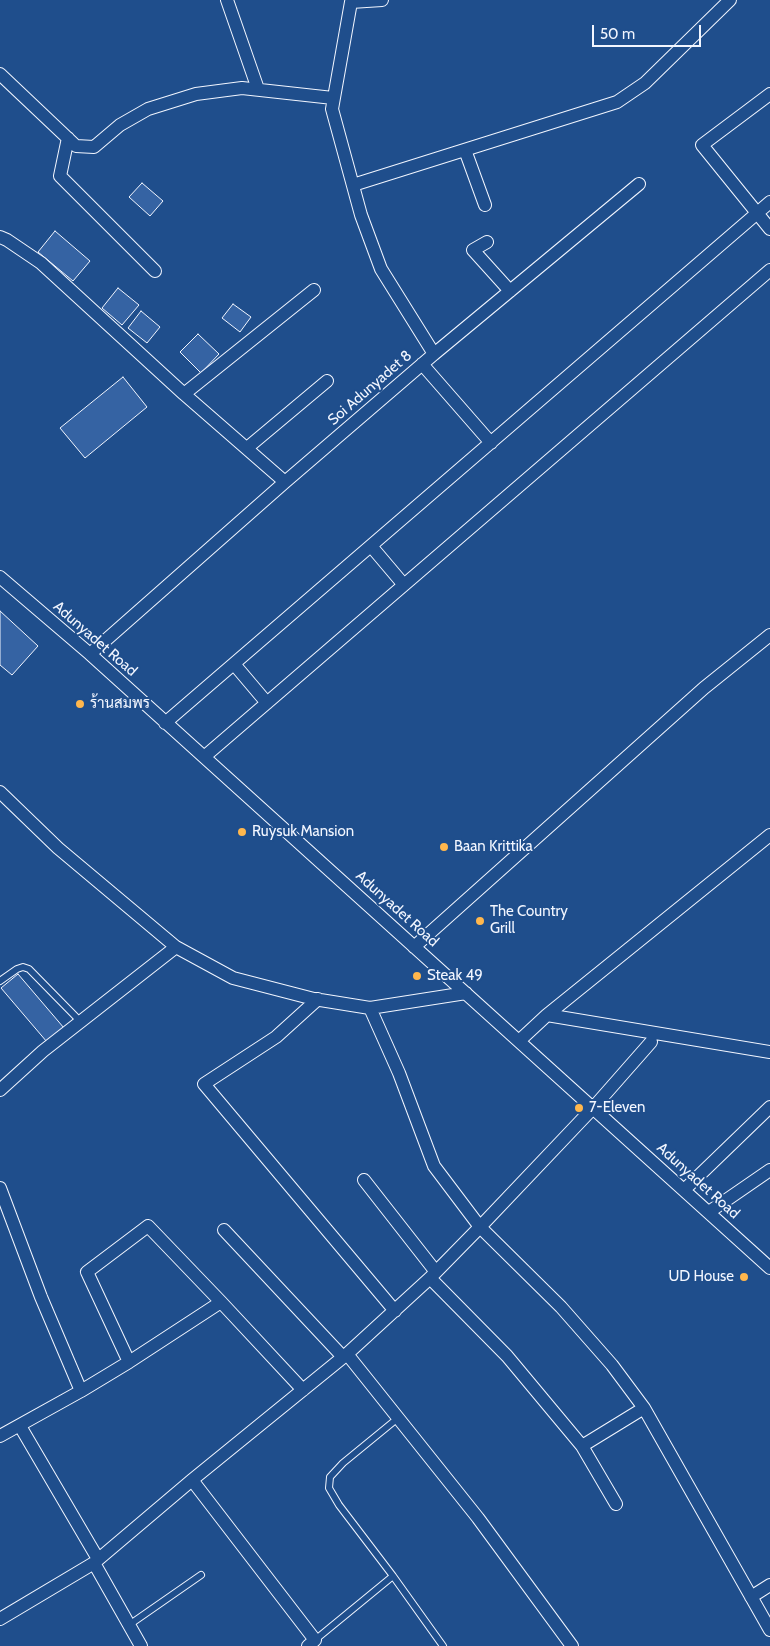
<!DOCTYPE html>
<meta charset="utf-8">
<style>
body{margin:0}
#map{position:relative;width:770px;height:1646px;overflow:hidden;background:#1f4e8c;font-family:Cabin,sans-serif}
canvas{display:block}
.scale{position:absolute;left:592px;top:25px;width:109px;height:22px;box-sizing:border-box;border:2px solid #f2f6ff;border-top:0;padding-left:6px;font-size:15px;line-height:18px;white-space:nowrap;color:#f2f6ff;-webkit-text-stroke:4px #1f4e8c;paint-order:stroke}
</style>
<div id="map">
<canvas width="770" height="1646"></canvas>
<div class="scale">50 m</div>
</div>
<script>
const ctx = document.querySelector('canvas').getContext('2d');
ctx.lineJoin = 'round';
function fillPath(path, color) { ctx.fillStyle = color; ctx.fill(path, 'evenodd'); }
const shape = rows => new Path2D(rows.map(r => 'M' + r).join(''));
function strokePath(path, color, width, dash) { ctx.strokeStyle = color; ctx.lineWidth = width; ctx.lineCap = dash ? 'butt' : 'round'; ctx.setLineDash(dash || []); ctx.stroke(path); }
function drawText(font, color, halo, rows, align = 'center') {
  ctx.font = font + ' Cabin,Sarabun,sans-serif'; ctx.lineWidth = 4; ctx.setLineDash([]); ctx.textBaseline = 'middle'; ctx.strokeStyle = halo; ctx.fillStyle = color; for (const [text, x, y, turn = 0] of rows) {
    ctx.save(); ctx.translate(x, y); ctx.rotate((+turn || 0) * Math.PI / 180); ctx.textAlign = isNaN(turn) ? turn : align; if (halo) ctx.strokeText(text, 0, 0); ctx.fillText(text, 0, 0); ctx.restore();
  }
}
const building = shape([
 [142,183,163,201,150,216,129,197,142,183],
 [55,231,90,261,73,281,38,252,55,231],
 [118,288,139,305,122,325,102,308,118,288],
 [233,304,251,317,240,332,222,318,233,304],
 [141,311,160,327,147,343,128,328,141,311],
 [198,334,219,354,201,373,180,352,198,334],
 [123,377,147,407,85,458,60,428,123,377],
 [0,611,38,646,12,675,0,665,0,611],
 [18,974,64,1028,47,1042,1,988,18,974]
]);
fillPath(building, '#3563a3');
strokePath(building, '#f2f6ff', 1);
const service = shape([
 [0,981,17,969,23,967,29,969,80,1021],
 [398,1418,343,1463,330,1477,329,1488,339,1505,393,1576,443,1646],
 [129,1625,201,1575],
 [315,1640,393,1576]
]);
const minor = shape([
 [227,0,258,89],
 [351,2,382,0],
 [0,74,76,146,94,147,120,125,148,109,196,94,242,88,333,98],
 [770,94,702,145,770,229],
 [68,138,60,176,155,271],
 [465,150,485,205],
 [353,185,617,102,645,83,730,0],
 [0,237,7,240,41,263,184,394,285,482],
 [487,242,473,250,510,291],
 [434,354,639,184],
 [422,364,491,443],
 [184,394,314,290],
 [247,448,327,381],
 [371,546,404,585],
 [0,577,90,654,770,1268],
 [90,654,285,482,434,354,381,269,361,215,332,109,351,2],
 [234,664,267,703],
 [165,723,770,202],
 [204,757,770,270],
 [0,792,58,848,176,947,233,978,314,999,370,1008,466,993],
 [414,947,704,688,770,635],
 [318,999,276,1037,204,1084,395,1311],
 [370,1008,399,1073,434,1166,480,1227,561,1307,612,1365,644,1408,770,1630],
 [547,1015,770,1052],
 [519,1041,547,1015,770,835],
 [0,1090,43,1051,176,947],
 [364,1180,436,1272],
 [0,1188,41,1297,81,1391,0,1436],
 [684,1190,770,1107],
 [709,1212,770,1170],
 [224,1230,343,1357],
 [430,1278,507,1356,582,1446,644,1408],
 [221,1302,129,1362,87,1272,148,1226,221,1302,303,1390],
 [347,1354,478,1518,572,1646],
 [81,1391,129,1362],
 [20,1426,98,1559],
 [582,1446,616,1504],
 [192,1480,315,1640,308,1646],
 [94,1563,141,1646],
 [751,1597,770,1585],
 [0,1619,94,1563,192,1480,347,1354,430,1278,480,1227,593,1108,651,1042]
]);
strokePath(service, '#f2f6ff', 8);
strokePath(minor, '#f2f6ff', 14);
strokePath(service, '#1f4e8c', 6);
strokePath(minor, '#1f4e8c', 12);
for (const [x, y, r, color] of [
 [80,704,5,"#ffb74d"],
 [242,832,5,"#ffb74d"],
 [444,847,5,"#ffb74d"],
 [480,921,5,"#ffb74d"],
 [417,976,5,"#ffb74d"],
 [579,1108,5,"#ffb74d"],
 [744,1277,5,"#ffb74d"]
]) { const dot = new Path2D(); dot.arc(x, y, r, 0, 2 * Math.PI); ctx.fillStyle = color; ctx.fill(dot); strokePath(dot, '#1f4e8c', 2); }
drawText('15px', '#f2f6ff', '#1f4e8c', [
 ["Soi Adunyadet 8",370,388,-41],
 ["Adunyadet Road",95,639,41],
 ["Adunyadet Road",397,909,42],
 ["Adunyadet Road",698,1181,42]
]);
drawText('15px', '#f2f6ff', '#1f4e8c', [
 ["ร้านสมพร",90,704],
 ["Ruysuk Mansion",252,832],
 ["Baan Krittika",454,847],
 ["The Country",490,912],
 ["Grill",490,929],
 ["Steak 49",427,976],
 ["7-Eleven",589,1108],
 ["UD House",734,1277,"right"]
], 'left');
</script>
